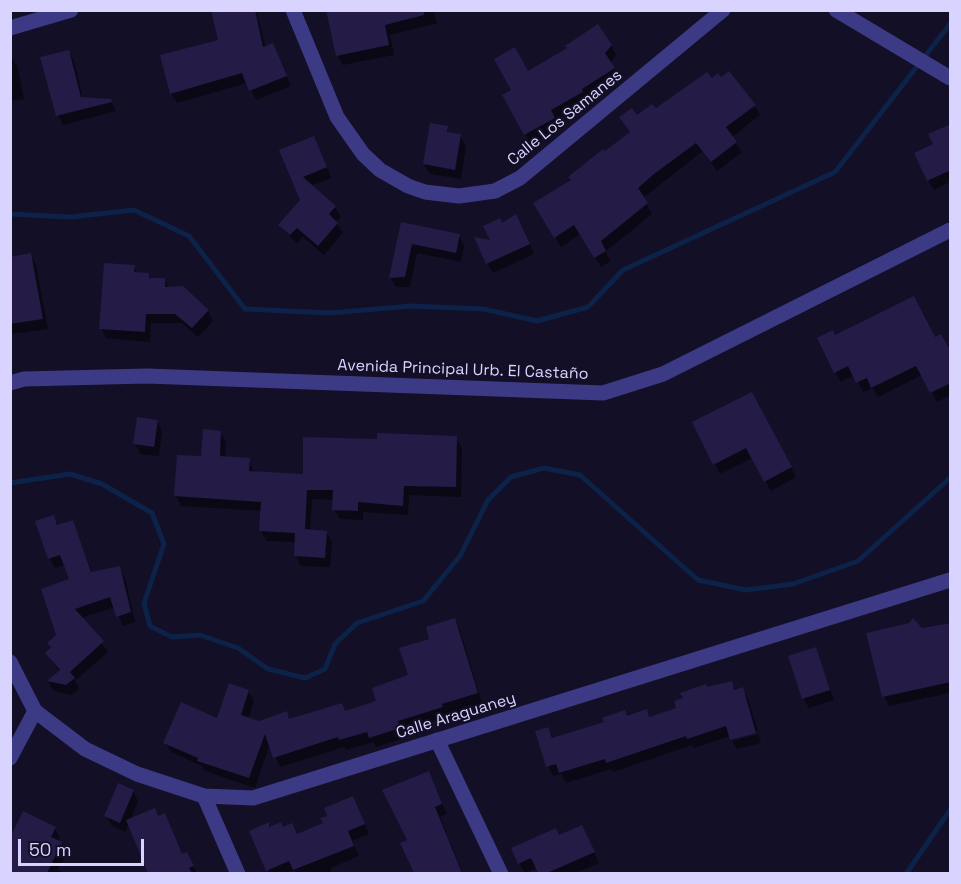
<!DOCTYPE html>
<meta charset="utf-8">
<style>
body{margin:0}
#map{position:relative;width:961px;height:884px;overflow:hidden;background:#130f26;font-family:"Space Grotesk",sans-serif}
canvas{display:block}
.frame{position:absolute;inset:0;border:12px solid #d9d4ff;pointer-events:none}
.scale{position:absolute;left:18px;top:839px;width:126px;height:27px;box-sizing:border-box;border:3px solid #d9d4ff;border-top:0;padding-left:8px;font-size:18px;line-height:21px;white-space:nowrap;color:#d9d4ff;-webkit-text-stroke:4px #130f26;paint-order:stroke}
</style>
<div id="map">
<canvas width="961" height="884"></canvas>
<div class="frame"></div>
<div class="scale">50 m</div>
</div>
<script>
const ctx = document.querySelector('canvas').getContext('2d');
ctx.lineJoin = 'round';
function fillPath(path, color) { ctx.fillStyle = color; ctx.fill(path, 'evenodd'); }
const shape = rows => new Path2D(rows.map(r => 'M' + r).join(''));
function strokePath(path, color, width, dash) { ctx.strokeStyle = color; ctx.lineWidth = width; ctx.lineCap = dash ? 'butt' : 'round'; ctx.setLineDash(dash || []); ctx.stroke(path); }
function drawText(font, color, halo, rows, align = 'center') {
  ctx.font = font + ' "Space Grotesk",sans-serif'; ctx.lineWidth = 4.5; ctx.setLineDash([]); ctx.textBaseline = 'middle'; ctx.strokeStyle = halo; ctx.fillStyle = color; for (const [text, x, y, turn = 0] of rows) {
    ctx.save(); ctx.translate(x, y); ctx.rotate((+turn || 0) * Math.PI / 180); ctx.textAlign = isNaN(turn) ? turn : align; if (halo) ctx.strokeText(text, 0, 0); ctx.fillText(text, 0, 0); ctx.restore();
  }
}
fillPath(shape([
 [220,10,256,10,266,48,272,45,291,86,256,100,247,83,177,103,171,94,219,41],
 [328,10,433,10,437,23,390,35,394,55,343,65,337,55],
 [611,45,616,55,610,63,619,78,586,100,587,102,555,121,559,128,531,144,504,96,513,91,528,73],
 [68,51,74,61,83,99,110,100,116,111,63,125,58,115],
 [12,58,18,68,24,99,10,101],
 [711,80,754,105,760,115,732,137,742,152,717,171,703,151,643,198,652,214,605,252,611,261,601,267,580,234,561,247,535,204,572,181,631,133,637,117],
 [950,125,950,182,934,190,928,180,935,145],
 [447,128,450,134,460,136,466,146,461,179,430,174,424,164],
 [319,148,331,178,311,186,335,207,341,217,336,222,343,233,324,255,303,237,297,244,280,225,301,200,281,151],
 [402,224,459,236,464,246,461,262,417,253,410,287,396,287,391,278],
 [501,224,521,225,534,254,493,273,487,263,492,242],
 [30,255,36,265,48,329,12,334,10,258],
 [134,267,137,273,148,274,152,280,164,280,169,288,208,311,213,321,198,337,182,323,151,323,150,342,106,338,101,328],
 [835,337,935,338,950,354,950,395,937,402,922,375,878,397,873,388,863,392,854,375,841,382,835,372],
 [758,403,796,477,771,491,753,458,720,474,715,464],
 [157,421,162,431,159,456,141,454,135,444],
 [220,432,226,442,225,458,249,460,254,473,304,475,378,440,456,438,462,448,461,497,409,495,408,515,363,512,363,520,340,519,334,509,334,500,312,499,310,531,326,532,332,542,330,567,301,566,296,556,296,542,267,541,261,531,262,511,181,506,176,496],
 [53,516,59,526,73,521,92,573,119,568,125,578,135,622,123,626,115,607,81,618,108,652,75,681,79,689,72,695,54,691,48,682,60,672,46,653,58,635,71,580,65,565,55,568,49,558],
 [455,620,460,630,482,703,447,714,448,717,403,731,405,738,376,747,373,742,346,750,344,747,280,767,270,744,255,788,205,771,202,766,171,752,165,742,218,720,248,691,254,701,248,719,259,722,286,713,290,720,341,705,346,712,378,702,410,676,431,640],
 [815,648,834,700,809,708,803,698],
 [950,677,950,693,889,706,884,696],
 [731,682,736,691,743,689,748,699,758,731,731,738,730,736,694,748,692,745,613,772,611,769,566,783,561,774,553,776,548,766,548,729,554,739,646,711,650,718,678,709,707,689],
 [758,734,761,743,737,749,732,741],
 [428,773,447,814,440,817,463,874,416,874,402,844,409,841],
 [133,791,138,801,131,819,164,815,182,855,192,863,197,874,145,874,149,872,129,823,125,832,111,825,106,815],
 [353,798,369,834,352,841,359,856,330,868,333,874,296,874,295,871,269,874,268,824,271,828,283,829,297,835,325,824,329,816],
 [55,828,60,838,58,842,67,853,58,870,66,874,10,874,10,854],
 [559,837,587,837,599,863,574,874,540,874,537,868,525,873,519,863]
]), '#0007');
strokePath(shape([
 [10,214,71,217,134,210,189,236,245,309,330,313,411,306,483,309,537,321,588,307,623,270,835,172,950,24],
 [10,483,70,474,102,484,152,513,164,544,144,603,150,626,172,637,200,635,238,648,268,669,305,678,325,669,335,644,357,623,423,601,460,556,488,500,511,477,544,468,580,475,698,580,746,590,793,584,858,561,950,478],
 [906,874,950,810]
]), '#0c2248', 5);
fillPath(shape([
 [211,10,255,10,263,47,273,43,287,76,249,91,242,73,170,94,160,55,218,40],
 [326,10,424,10,424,15,385,25,389,45,336,56],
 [598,24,612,45,605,53,615,68,582,89,583,92,551,110,555,118,524,135,502,95,511,90,494,59,515,47,528,71,567,48,565,46],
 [69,50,81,97,111,99,112,102,56,116,40,57],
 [729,71,756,105,726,127,737,142,711,162,696,143,654,174,638,188,648,203,601,241,606,251,594,258,574,225,554,238,533,203,571,180,568,177,603,149,605,151,630,132,619,117,632,108,637,115,652,104,656,108,707,72,712,78,718,73,721,77],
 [430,123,448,126,447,132,461,134,455,170,423,164],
 [951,124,951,170,927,181,914,153,933,144,928,134],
 [314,136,327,167,303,177,336,206,329,214,338,223,318,246,297,228,290,235,278,225,300,200,279,150],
 [516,214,530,244,486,264,474,237,490,240,483,226,500,218,502,223],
 [401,222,460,234,456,253,412,244,405,277,389,278],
 [31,253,43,319,10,324,10,257],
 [104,263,135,265,134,272,149,273,149,278,165,278,165,287,183,286,209,310,192,328,175,314,146,314,145,332,99,329],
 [914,296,935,337,941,334,951,352,951,383,930,393,916,366,871,388,867,378,856,383,848,366,834,373,817,338,833,330,835,335],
 [752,392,792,467,764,482,746,448,713,465,692,422],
 [137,417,158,420,154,447,133,444],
 [203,429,221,431,220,456,250,458,249,471,303,474,303,437,377,439,377,433,457,436,456,487,404,486,403,506,358,502,358,511,332,510,333,490,307,490,305,529,327,531,325,558,294,556,295,533,259,531,261,502,174,496,177,455,201,456],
 [54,515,57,525,73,520,91,572,120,566,131,612,116,617,110,597,75,609,104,641,70,672,75,678,66,685,47,681,60,670,45,653,51,647,47,643,56,635,41,589,69,579,60,555,48,559,35,521],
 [455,618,478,693,442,704,443,707,398,721,400,728,369,738,367,732,339,740,338,737,273,758,265,734,249,778,197,761,198,758,163,743,181,702,217,718,229,683,249,690,241,715,259,721,287,711,289,719,342,703,345,711,376,701,372,688,408,675,399,648,429,639,426,627],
 [913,618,922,628,951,623,951,682,882,697,866,633,909,623],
 [816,647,830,690,802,699,788,656],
 [732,681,734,690,743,687,756,733,730,740,726,726,687,739,686,736,606,763,605,759,559,773,556,764,546,767,535,731,548,727,552,738,604,722,602,718,625,710,627,716,647,709,649,717,676,708,674,701,683,698,680,693,706,684,707,687],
 [429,771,442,804,435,807,462,873,414,873,400,843,407,840,382,790],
 [118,783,134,790,120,823,104,816],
 [353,796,365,824,348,831,354,846,293,870,289,861,266,871,249,831,269,822,269,827,281,822,283,827,292,823,297,834,323,823,320,818,327,816,324,808],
 [155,808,158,816,165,813,182,854,187,852,194,866,189,868,192,873,148,873,126,820],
 [23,811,56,827,51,837,62,842,47,873,10,873,10,838],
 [582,825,595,852,547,873,538,873,531,858,518,864,511,848,556,828,559,835]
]), '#241b47');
strokePath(shape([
 [293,10,337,117,363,154,380,170,408,186,425,192,459,196,495,191,520,178,723,10],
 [836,10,950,78],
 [10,28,71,10],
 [10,383,24,379,147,376,603,393,663,374,950,230],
 [10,662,35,711,85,749,137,774,204,796,253,798,950,580],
 [437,740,501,874],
 [10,758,35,711],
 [204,796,238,874]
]), '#3d3a85', 15);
drawText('16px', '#d9d4ff', '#130f26', [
 ["Calle Los Samanes",565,118,-39],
 ["Avenida Principal Urb. El Castaño",463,370,2],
 ["Calle Araguaney",456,716,-17]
]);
</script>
